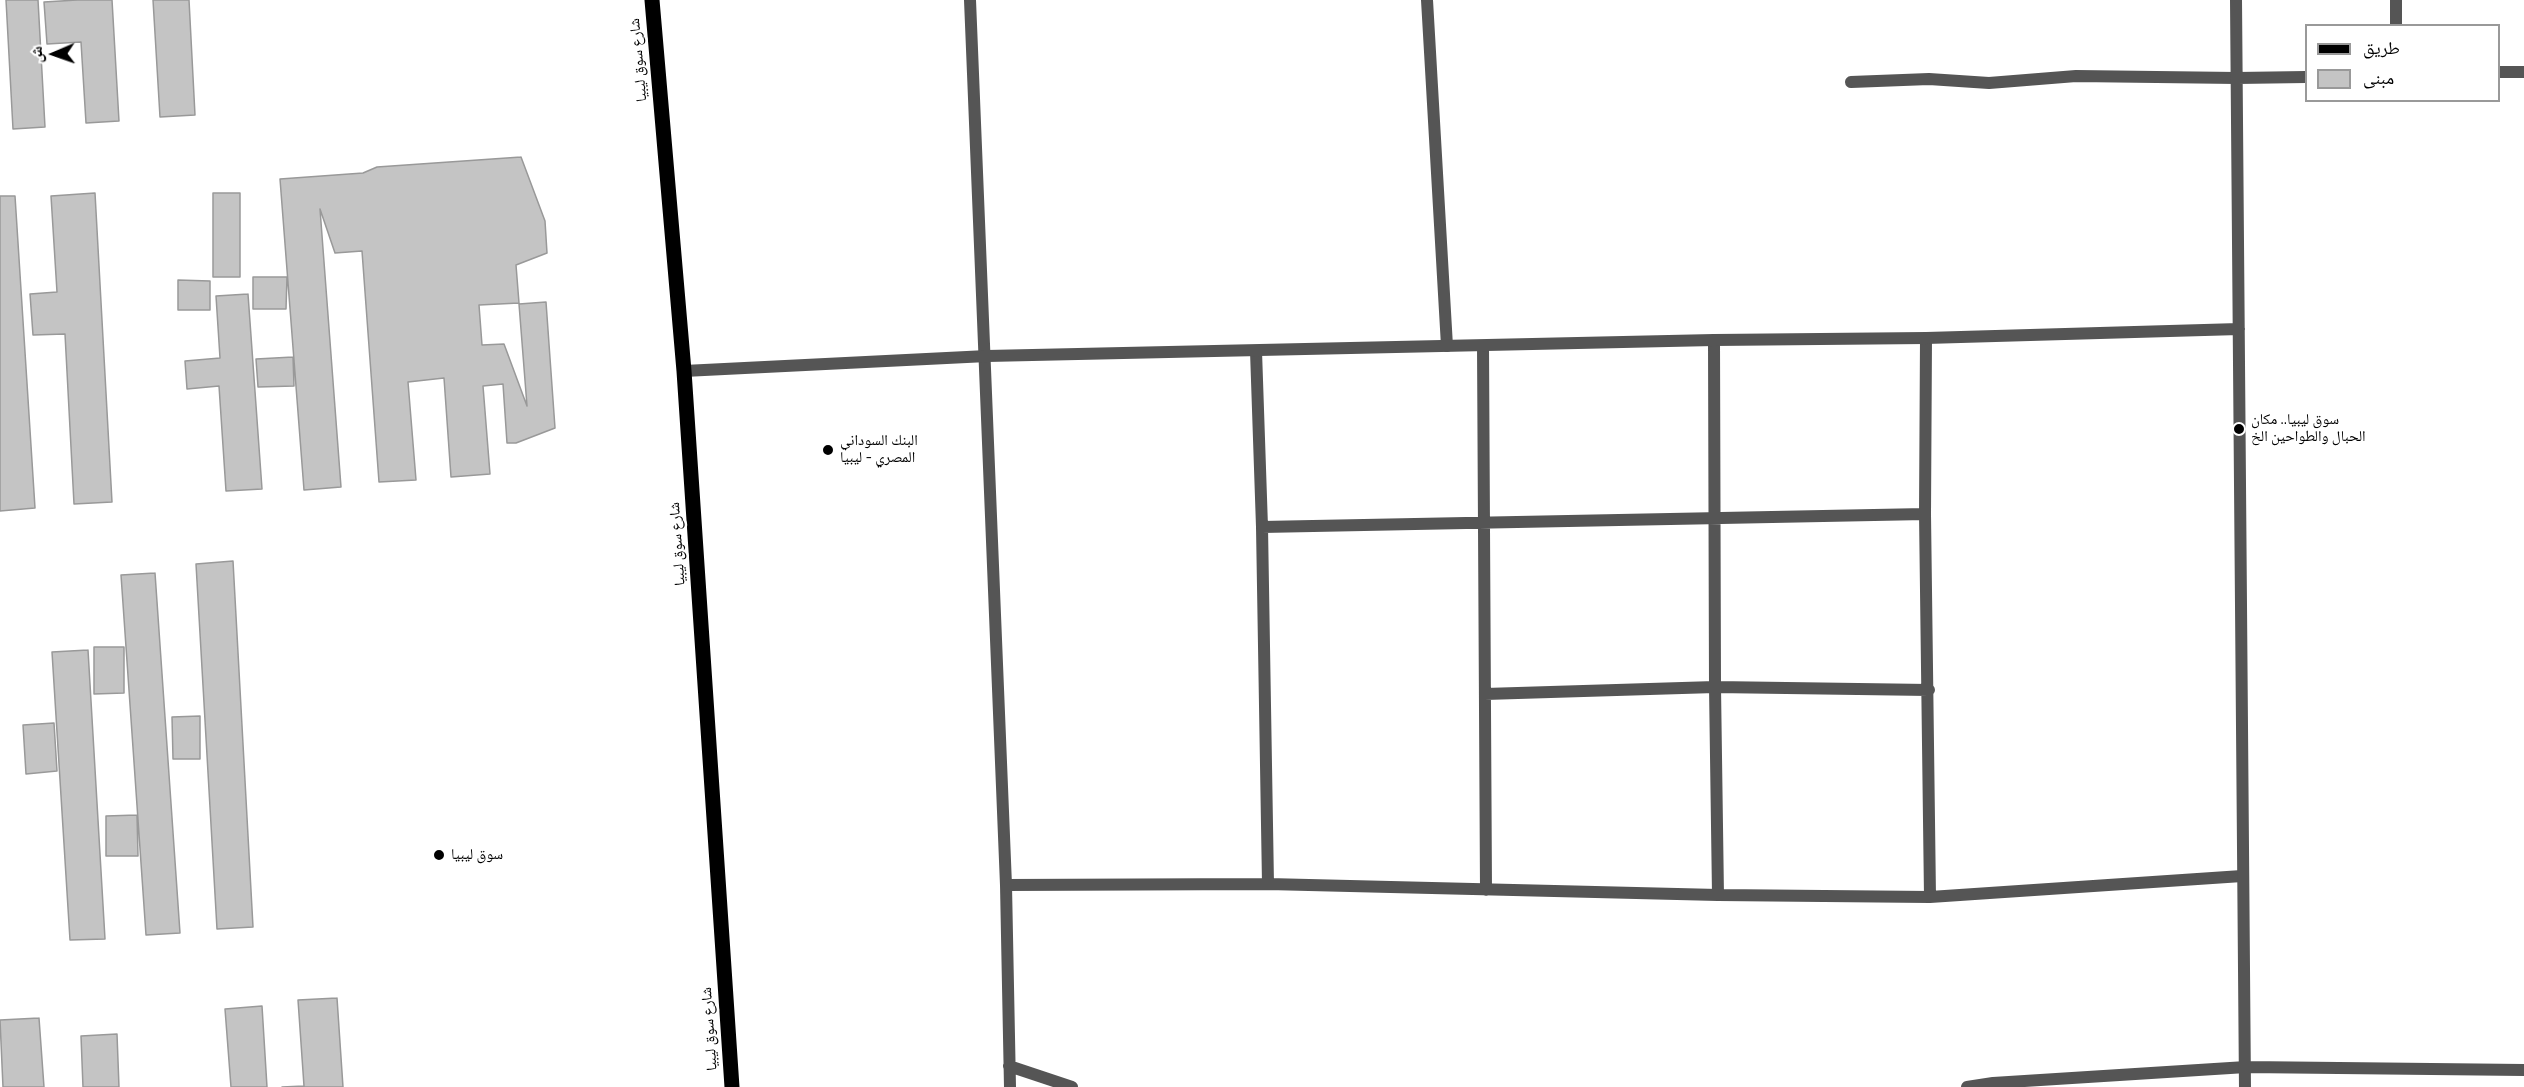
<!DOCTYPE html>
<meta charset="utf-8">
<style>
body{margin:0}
#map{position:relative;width:2524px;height:1087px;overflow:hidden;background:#fff;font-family:"Titillium Web","Noto Naskh Arabic",sans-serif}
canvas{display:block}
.legend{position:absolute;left:2305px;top:24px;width:195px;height:78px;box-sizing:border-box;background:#fff;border:2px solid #999;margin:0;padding:8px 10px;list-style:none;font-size:18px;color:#000}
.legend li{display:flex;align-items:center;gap:12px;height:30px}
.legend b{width:30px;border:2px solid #999}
.north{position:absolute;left:24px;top:24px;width:60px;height:60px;-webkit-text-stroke:4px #fff;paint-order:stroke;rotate:268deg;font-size:16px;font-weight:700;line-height:24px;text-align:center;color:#000}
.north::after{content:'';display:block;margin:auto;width:21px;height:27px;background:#000;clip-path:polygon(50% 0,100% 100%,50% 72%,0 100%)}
</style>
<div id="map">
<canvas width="2524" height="1087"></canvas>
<ul class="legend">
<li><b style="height:8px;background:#000"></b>طريق</li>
<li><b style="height:16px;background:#c4c4c4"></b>مبنى</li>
</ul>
<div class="north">ش</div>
</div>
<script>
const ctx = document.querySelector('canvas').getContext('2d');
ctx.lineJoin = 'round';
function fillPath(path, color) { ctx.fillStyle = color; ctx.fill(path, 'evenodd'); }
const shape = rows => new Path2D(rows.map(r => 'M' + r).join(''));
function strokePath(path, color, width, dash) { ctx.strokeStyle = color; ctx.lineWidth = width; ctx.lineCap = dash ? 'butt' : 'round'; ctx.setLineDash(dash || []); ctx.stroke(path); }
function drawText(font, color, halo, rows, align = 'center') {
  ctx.font = font + ' "Titillium Web","Noto Naskh Arabic",sans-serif'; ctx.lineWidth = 5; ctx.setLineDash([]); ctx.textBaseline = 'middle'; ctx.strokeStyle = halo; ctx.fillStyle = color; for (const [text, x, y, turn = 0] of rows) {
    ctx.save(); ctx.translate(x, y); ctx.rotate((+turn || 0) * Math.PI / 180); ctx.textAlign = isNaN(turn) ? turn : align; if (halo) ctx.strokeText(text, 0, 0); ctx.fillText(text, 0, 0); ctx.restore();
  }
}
const building = shape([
 [6,0,38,0,45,127,13,129,6,0],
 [77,0,112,0,119,121,86,123,81,42,47,44,44,2,77,0],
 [153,0,189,0,195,115,160,117,153,0],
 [521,157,545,221,547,253,516,265,519,303,479,305,482,345,504,344,527,406,519,304,546,302,555,428,516,443,507,443,503,384,483,386,490,474,451,477,444,378,408,382,416,480,379,482,362,251,335,253,320,209,341,487,304,490,280,179,363,173,377,167,521,157],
 [95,193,112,502,74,504,65,334,33,335,30,294,57,292,51,196,95,193],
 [213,193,240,193,240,277,213,277,213,193],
 [0,196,15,196,35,508,0,511,0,196],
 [253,277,287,277,286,309,253,309,253,277],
 [178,280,210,281,210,310,178,310,178,280],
 [248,294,262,489,226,491,219,386,187,389,185,361,220,358,216,296,248,294],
 [293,357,294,386,258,387,256,359,293,357],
 [233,561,253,927,217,929,196,564,233,561],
 [155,573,180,933,146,935,121,575,155,573],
 [94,647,124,647,124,693,94,694,94,647],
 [88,650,105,939,70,940,52,652,88,650],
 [200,716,200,759,173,759,172,717,200,716],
 [54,723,57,771,26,774,23,725,54,723],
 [137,815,138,856,106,856,106,816,137,815],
 [337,998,343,1087,282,1087,304,1086,298,1000,337,998],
 [262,1006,267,1087,231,1087,225,1009,262,1006],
 [39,1018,44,1087,3,1087,0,1020,39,1018],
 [117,1034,119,1087,83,1087,81,1036,117,1034]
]);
fillPath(building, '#c4c4c4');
strokePath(building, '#999', 1.5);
strokePath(shape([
 [970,0,1006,885,1010,1087],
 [1427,0,1447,346],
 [1851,82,1929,79,1989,83,2076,76,2237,78],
 [1926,338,1925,514,1930,897],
 [1714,340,1715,687,1718,895],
 [1483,346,1486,890],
 [1256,351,1262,527,1268,884],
 [1262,527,1925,514],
 [1485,694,1715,687,1929,690],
 [1006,885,1268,884,1718,895,1930,897,2242,876],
 [1009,1066,1072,1087],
 [1967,1087,1993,1083,2246,1067]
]), '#555', 12);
strokePath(shape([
 [2236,0,2245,1087],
 [2396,26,2396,0],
 [2498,72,2524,72],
 [2237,78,2306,77],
 [684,371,987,356,1714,340,1926,338,2239,329],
 [2246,1067,2524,1070]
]), '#555', 12);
strokePath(shape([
 [652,0,684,371,732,1087]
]), '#000', 15);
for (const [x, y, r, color] of [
 [2239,429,6,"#000"],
 [828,450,6,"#000"],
 [439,855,6,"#000"]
]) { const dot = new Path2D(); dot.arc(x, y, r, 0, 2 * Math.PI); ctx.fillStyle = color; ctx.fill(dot); strokePath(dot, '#fff', 2); }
drawText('15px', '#000', '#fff', [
 ["شارع سوق ليبيا",639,60,-95],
 ["شارع سوق ليبيا",678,544,-94],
 ["شارع سوق ليبيا",710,1029,-94]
]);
drawText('15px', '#000', '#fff', [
 ["سوق ليبيا.. مكان",2251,420],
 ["الحبال والطواحين الخ",2251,437],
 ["البنك السوداني",840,441],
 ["المصري - ليبيا",840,458],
 ["سوق ليبيا",451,855]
], 'left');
</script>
